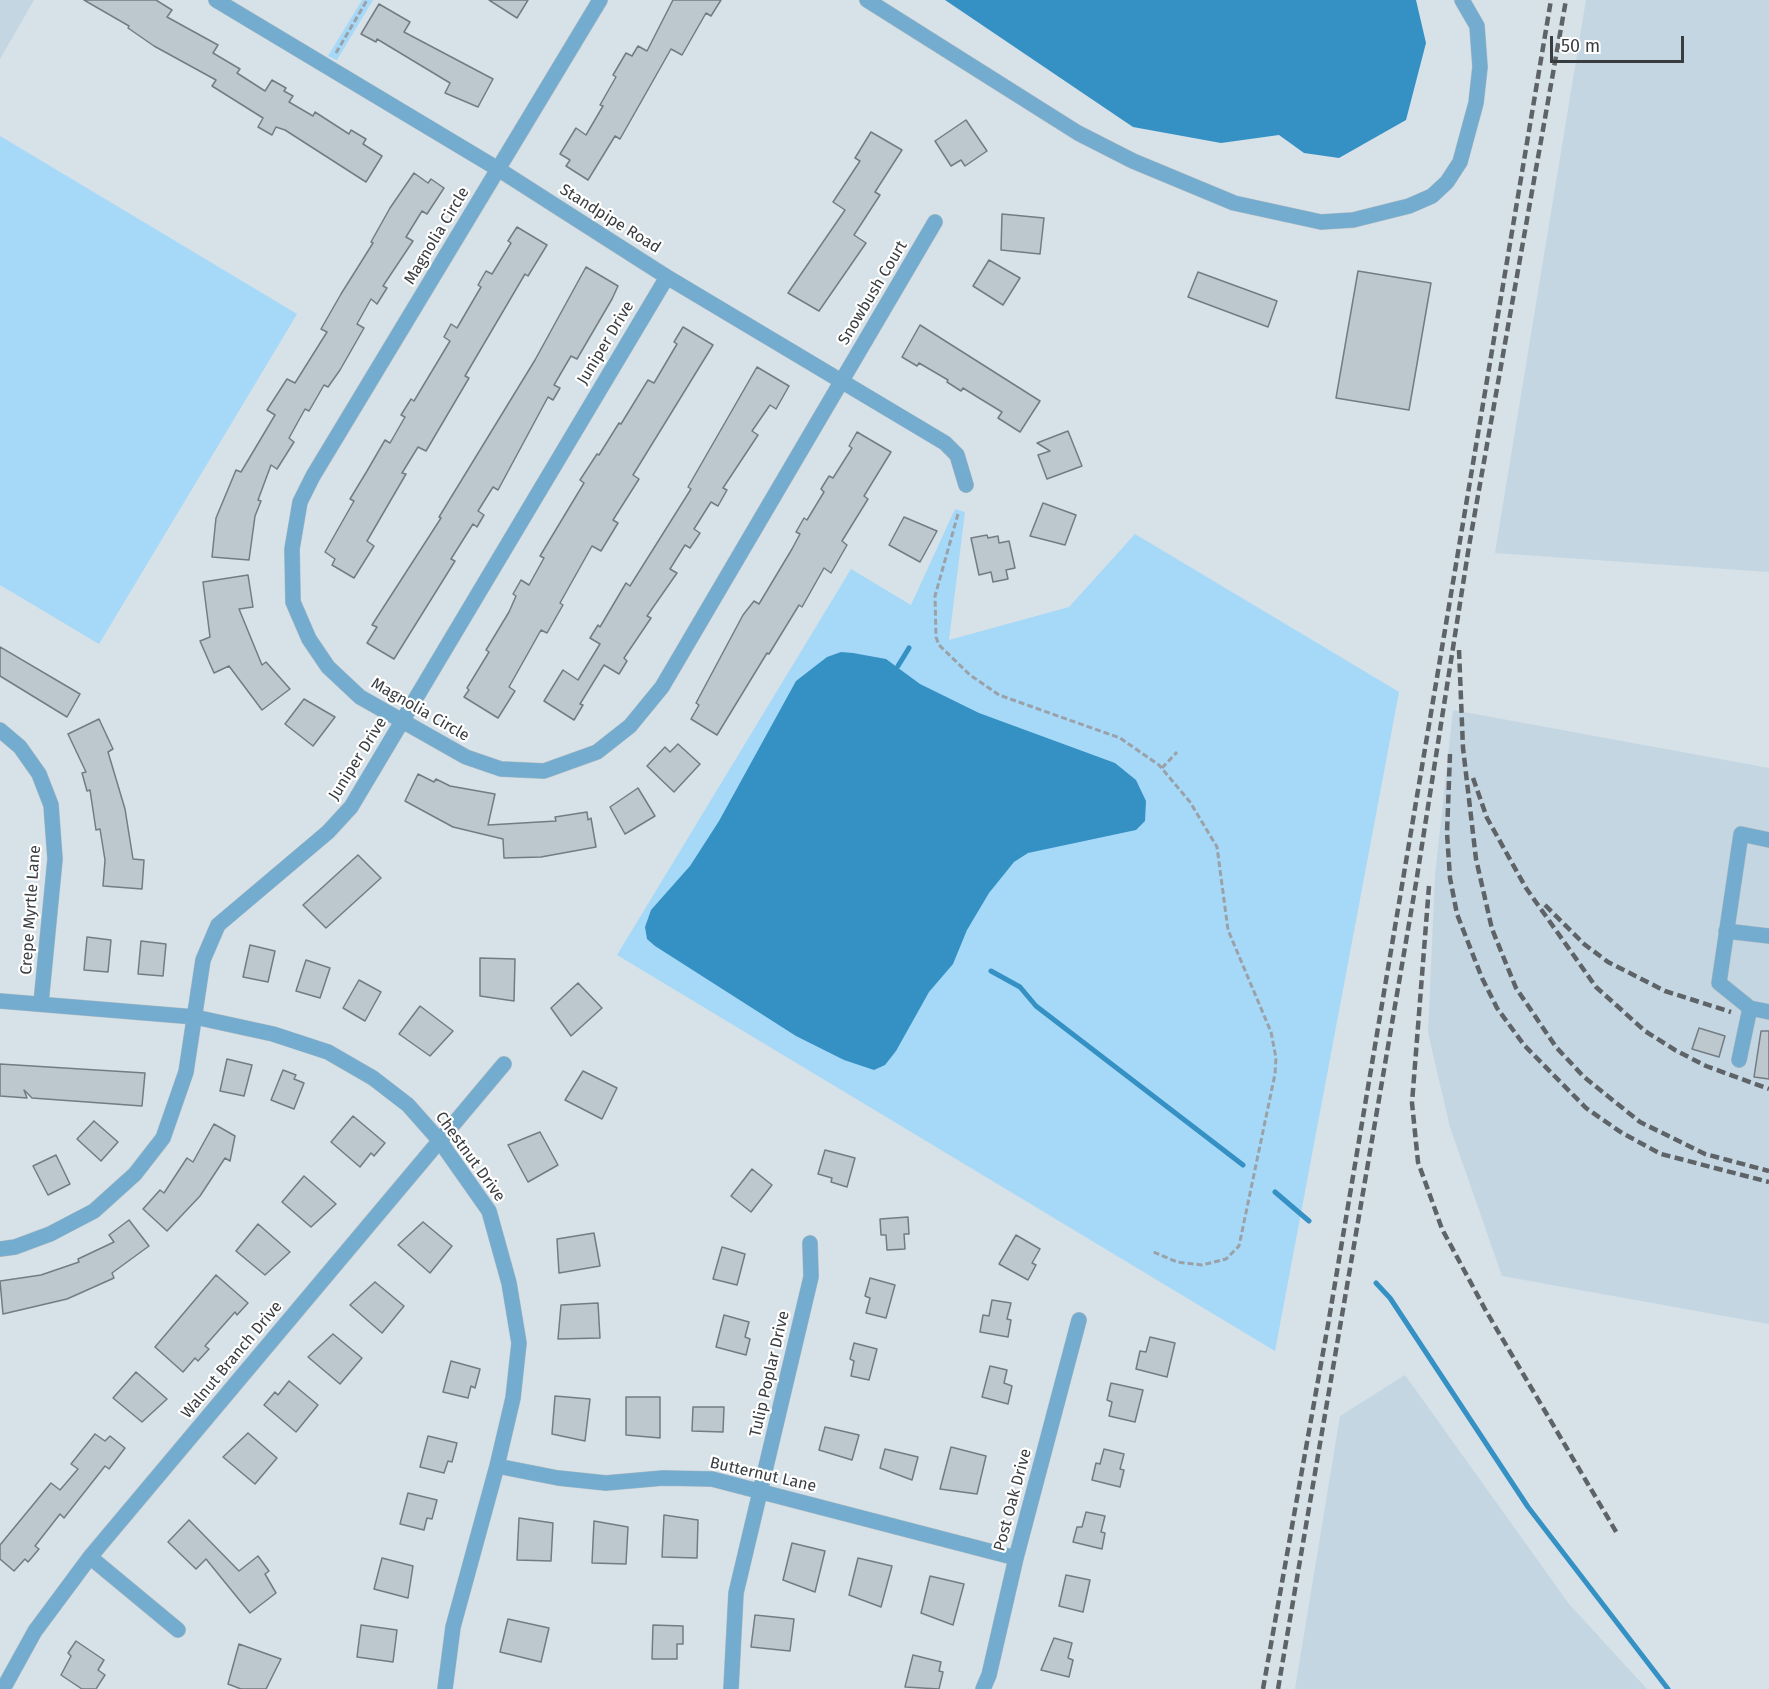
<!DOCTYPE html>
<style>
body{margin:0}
#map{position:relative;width:1769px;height:1689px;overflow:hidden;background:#d6e1e8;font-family:"Fira Sans",sans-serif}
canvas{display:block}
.scale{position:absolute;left:1550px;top:36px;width:134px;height:27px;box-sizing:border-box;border:3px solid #393d40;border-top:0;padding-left:8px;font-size:18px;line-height:21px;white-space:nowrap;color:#393d40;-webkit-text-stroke:4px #fff;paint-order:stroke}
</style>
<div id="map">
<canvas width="1769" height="1689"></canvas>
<div class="scale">50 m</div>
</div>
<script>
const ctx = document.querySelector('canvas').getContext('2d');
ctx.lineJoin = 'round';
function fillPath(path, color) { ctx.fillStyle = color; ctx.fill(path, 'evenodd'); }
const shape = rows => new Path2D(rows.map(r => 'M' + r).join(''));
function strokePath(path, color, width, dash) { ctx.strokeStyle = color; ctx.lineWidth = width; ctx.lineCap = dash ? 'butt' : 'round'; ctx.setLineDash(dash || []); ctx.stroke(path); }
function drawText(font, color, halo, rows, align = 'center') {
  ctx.font = font + ' "Fira Sans",sans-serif'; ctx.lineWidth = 4.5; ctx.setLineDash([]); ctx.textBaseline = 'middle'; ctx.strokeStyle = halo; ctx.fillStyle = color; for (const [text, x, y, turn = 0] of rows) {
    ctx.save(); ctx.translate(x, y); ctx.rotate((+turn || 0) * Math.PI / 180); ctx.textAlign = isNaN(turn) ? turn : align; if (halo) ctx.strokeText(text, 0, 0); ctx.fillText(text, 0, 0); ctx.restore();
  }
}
fillPath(shape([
 [0,0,34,0,0,59],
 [1586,0,1769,0,1769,572,1495,553],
 [1453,710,1769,768,1769,1324,1502,1276,1450,1127,1428,1033,1435,876],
 [1405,1375,1569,1604,1647,1689,1295,1689,1340,1416]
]), '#c4d6e2');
fillPath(shape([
 [362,0,373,0,337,60,328,56],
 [0,136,297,314,99,644,0,585],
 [955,509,965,512,949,640,1069,607,1135,534,1399,692,1275,1351,617,955,851,569,911,605]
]), '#a6d8f8');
fillPath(shape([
 [945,0,1416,0,1426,43,1406,120,1339,158,1304,153,1279,135,1221,143,1133,127],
 [853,653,886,659,920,684,979,713,1115,763,1136,780,1146,801,1145,821,1136,830,1028,853,1014,862,989,893,967,930,953,964,929,992,896,1051,885,1065,874,1070,844,1060,796,1036,655,946,647,939,645,927,651,910,690,866,719,821,796,681,827,657,841,652]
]), '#3591c4');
strokePath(shape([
 [898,666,909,648],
 [991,971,1020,987,1036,1006,1243,1165],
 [1275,1192,1309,1221],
 [1376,1283,1390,1298,1528,1507,1668,1689]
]), '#3591c4', 5);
const building = shape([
 [84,0,156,0,172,10,167,17,218,45,213,53,240,69,237,73,265,91,272,80,286,88,284,91,293,96,289,102,313,116,315,112,349,134,351,130,366,139,363,144,382,156,366,182,285,130,276,127,272,135,258,127,263,118,212,86,216,80,154,46,128,28,129,26,84,0],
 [489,0,528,0,517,18,489,0],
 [673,0,721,0,711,16,706,13,682,55,671,49,620,139,615,136,588,180,566,166,570,160,560,154,576,128,586,135,603,106,600,105,616,77,613,75,626,53,632,56,638,46,647,51,673,0],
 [379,4,410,22,404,32,493,79,478,107,445,93,450,83,377,39,376,42,361,34,379,4],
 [966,120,987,151,965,166,961,160,951,166,935,141,966,120],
 [871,132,902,150,875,192,880,195,854,235,866,243,819,311,788,293,845,210,833,202,860,161,855,158,871,132],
 [414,173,428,183,431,179,444,188,427,214,422,211,406,237,413,241,383,286,387,288,377,304,371,299,357,324,364,328,340,370,328,387,324,385,309,411,305,409,289,438,294,442,277,469,271,465,258,500,261,501,255,516,249,560,212,557,216,518,236,470,241,472,275,415,267,410,287,379,295,383,327,332,321,329,341,294,373,243,371,242,390,208,414,173],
 [1002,214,1044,218,1040,254,1001,250,1002,214],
 [517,227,547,245,528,276,525,274,465,376,469,378,426,451,418,447,402,473,406,474,367,541,374,546,354,578,332,565,335,559,325,552,354,501,350,499,367,471,385,440,390,443,405,417,401,415,411,399,414,401,450,341,444,337,451,324,457,328,481,287,478,285,486,271,492,274,511,243,508,241,517,227],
 [989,260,1020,278,1003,305,973,286,989,260],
 [586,267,618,286,612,299,577,359,571,356,554,385,560,388,553,400,548,397,498,490,493,487,478,511,484,515,477,527,473,524,451,559,455,561,394,659,367,643,377,627,372,625,441,518,439,517,535,360,586,267],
 [1358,271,1431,283,1409,410,1336,398,1358,271],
 [1198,272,1277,301,1268,327,1188,297,1198,272],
 [920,325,1040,401,1020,432,998,418,1002,412,979,398,963,388,961,391,947,382,948,380,919,363,917,366,902,357,920,325],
 [683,327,713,345,633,475,639,479,613,520,618,523,601,551,592,546,560,603,563,605,547,633,541,630,509,687,515,691,498,718,464,697,469,690,467,688,489,652,486,650,509,612,516,596,513,594,521,580,529,585,544,558,540,556,584,483,580,480,597,454,599,455,619,423,621,424,648,380,654,383,677,344,674,342,683,327],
 [757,367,789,386,776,409,770,405,752,431,758,435,723,488,727,490,718,506,711,502,694,529,700,533,690,548,685,545,670,569,677,573,647,616,651,618,624,658,627,661,619,674,604,665,580,704,583,705,574,720,544,701,563,670,578,680,600,644,590,638,598,625,600,627,626,583,630,586,691,489,688,487,757,367],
 [1068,431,1082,466,1047,479,1038,455,1050,451,1037,443,1068,431],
 [857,432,891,452,864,496,868,499,842,541,847,545,831,573,824,568,802,607,799,605,769,654,767,653,717,735,691,719,699,705,696,703,743,615,754,601,759,604,792,549,800,534,796,532,804,518,807,520,824,492,821,489,829,476,833,478,852,448,849,446,857,432],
 [1043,503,1076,515,1065,545,1030,536,1043,503],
 [904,517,937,531,920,562,889,545,904,517],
 [987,535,988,538,998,536,999,543,1009,541,1015,568,1006,570,1008,579,993,582,991,572,979,575,971,538,987,535],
 [248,575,253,607,239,609,262,665,266,662,290,689,262,710,229,666,214,673,200,641,210,637,203,582,248,575],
 [0,647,80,694,67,717,0,676,0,647],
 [304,699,335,717,313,746,285,724,304,699],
 [99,719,113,749,108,752,125,809,133,859,144,860,142,889,103,886,105,860,100,829,96,830,90,790,87,791,82,773,86,772,68,734,99,719],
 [678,744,700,764,674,792,647,766,665,747,670,752,678,744],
 [418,774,434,782,436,779,450,786,495,794,488,825,556,821,555,817,587,812,588,820,591,818,596,847,541,857,504,858,503,839,453,827,405,801,418,774],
 [638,788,655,816,625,834,610,807,638,788],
 [358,855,381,878,326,928,303,905,358,855],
 [87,937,111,940,108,972,84,970,87,937],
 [141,941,166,944,163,976,138,974,141,941],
 [250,945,275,951,268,982,243,977,250,945],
 [480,958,515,959,514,1001,480,996,480,958],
 [306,960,330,968,320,998,296,991,306,960],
 [359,980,381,992,365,1021,343,1008,359,980],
 [578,983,602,1008,571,1036,551,1008,578,983],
 [420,1006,453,1031,430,1056,399,1034,420,1006],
 [1699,1028,1725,1036,1719,1057,1692,1049,1699,1028],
 [1761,1031,1769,1031,1769,1079,1754,1077,1761,1031],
 [227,1059,252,1065,244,1096,220,1091,227,1059],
 [0,1064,145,1073,142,1106,32,1098,24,1090,27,1098,0,1096,0,1064],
 [283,1070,296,1075,294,1079,304,1083,294,1109,271,1100,283,1070],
 [583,1071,617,1088,602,1119,565,1100,583,1071],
 [353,1116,385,1143,374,1156,371,1153,360,1167,331,1142,353,1116],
 [94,1121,118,1142,101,1161,77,1139,94,1121],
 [214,1124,235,1136,230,1161,225,1158,200,1196,167,1231,143,1209,160,1190,164,1193,187,1158,193,1162,214,1124],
 [540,1132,558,1165,528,1182,508,1145,540,1132],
 [825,1150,855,1158,847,1187,831,1182,832,1178,818,1174,825,1150],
 [56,1155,70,1184,48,1195,33,1166,56,1155],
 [752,1169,772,1185,751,1212,731,1196,752,1169],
 [304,1176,336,1204,311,1227,282,1202,304,1176],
 [908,1217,909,1234,904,1234,905,1249,887,1250,886,1235,881,1235,880,1219,908,1217],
 [129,1220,149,1246,112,1273,114,1278,67,1299,3,1314,0,1281,41,1275,79,1262,78,1259,114,1242,109,1235,129,1220],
 [423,1222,452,1246,430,1273,398,1245,423,1222],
 [258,1224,290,1252,265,1275,236,1251,258,1224],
 [594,1233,600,1266,559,1273,557,1239,594,1233],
 [1016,1235,1040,1249,1032,1263,1036,1265,1028,1280,999,1264,1016,1235],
 [722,1247,745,1254,737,1285,713,1279,722,1247],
 [216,1275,248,1303,237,1315,235,1312,205,1346,209,1349,198,1361,195,1358,183,1372,155,1347,216,1275],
 [870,1278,895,1285,886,1318,866,1313,870,1298,865,1296,870,1278],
 [375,1282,404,1306,382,1333,350,1305,375,1282],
 [992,1300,1011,1303,1007,1319,1011,1320,1008,1337,980,1332,983,1315,989,1316,992,1300],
 [598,1303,600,1338,558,1339,561,1305,598,1303],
 [724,1315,749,1322,745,1337,750,1339,746,1355,716,1347,724,1315],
 [333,1334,362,1358,340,1384,308,1357,333,1334],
 [1150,1337,1175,1343,1167,1377,1136,1369,1140,1351,1146,1352,1150,1337],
 [854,1343,877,1349,869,1380,851,1376,854,1361,850,1359,854,1343],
 [451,1361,480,1369,475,1388,471,1386,468,1398,443,1392,451,1361],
 [990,1366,1007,1370,1004,1383,1012,1386,1008,1404,982,1397,990,1366],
 [136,1372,167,1399,142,1422,113,1398,136,1372],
 [289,1381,318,1405,296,1432,264,1405,275,1392,278,1395,289,1381],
 [1111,1383,1143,1390,1135,1422,1109,1416,1112,1402,1107,1400,1111,1383],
 [555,1396,590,1399,585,1441,552,1434,555,1396],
 [626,1397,660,1397,660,1438,626,1435,626,1397],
 [693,1407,724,1407,723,1432,692,1431,693,1407],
 [825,1427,859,1435,852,1460,819,1450,825,1427],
 [248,1433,277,1458,255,1484,223,1457,248,1433],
 [95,1434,105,1441,110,1436,125,1448,109,1469,105,1466,64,1518,60,1514,35,1546,39,1549,28,1562,25,1559,14,1571,0,1559,0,1545,51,1483,60,1490,78,1469,71,1464,95,1434],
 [428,1436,457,1443,452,1462,448,1461,444,1473,420,1467,428,1436],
 [951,1447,986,1456,977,1494,940,1489,951,1447],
 [885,1449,918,1457,912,1480,880,1468,885,1449],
 [1104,1449,1124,1454,1120,1469,1124,1470,1120,1487,1092,1480,1096,1463,1100,1464,1104,1449],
 [408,1493,437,1500,432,1519,427,1518,424,1530,400,1524,408,1493],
 [1086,1512,1105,1516,1101,1532,1105,1533,1102,1549,1073,1542,1077,1527,1082,1527,1086,1512],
 [664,1515,698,1520,697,1558,662,1557,664,1515],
 [519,1518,553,1523,551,1561,517,1560,519,1518],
 [189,1520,239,1571,258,1556,269,1571,265,1574,276,1593,250,1613,206,1559,196,1569,168,1542,189,1520],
 [594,1521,628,1527,626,1564,592,1563,594,1521],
 [792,1543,825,1551,815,1592,783,1580,792,1543],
 [382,1558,413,1566,408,1598,374,1589,382,1558],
 [858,1558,892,1566,881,1607,849,1595,858,1558],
 [1066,1575,1090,1580,1083,1612,1059,1606,1066,1575],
 [930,1576,964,1584,953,1625,921,1613,930,1576],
 [755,1615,794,1619,790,1651,751,1647,755,1615],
 [508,1619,549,1628,541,1662,500,1652,508,1619],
 [361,1625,397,1630,393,1662,357,1657,361,1625],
 [653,1625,683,1626,683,1644,677,1644,677,1659,652,1659,653,1625],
 [1054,1638,1072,1643,1068,1658,1073,1660,1069,1677,1041,1670,1054,1638],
 [76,1641,104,1660,98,1670,105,1675,96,1689,82,1689,61,1675,71,1656,68,1653,76,1641],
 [239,1644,281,1659,266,1689,241,1689,228,1684,239,1644],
 [913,1655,941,1662,939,1671,943,1672,939,1689,905,1687,913,1655]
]);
fillPath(building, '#bcc7ce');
strokePath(building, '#737c83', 1.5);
const minor = shape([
 [216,0,498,169,667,277,945,443,957,455,966,485],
 [600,0,313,476,300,502,292,549,293,602,309,639,328,667,360,697,466,757,501,769,544,771,597,752,630,726,662,687,935,222],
 [867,0,1078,133,1133,161,1234,203,1321,222,1353,220,1409,206,1432,196,1447,182,1460,162,1476,103,1480,67,1477,26,1462,0],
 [0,730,20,747,39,774,51,805,55,859,41,1003],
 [1769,840,1741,834,1719,983,1750,1008,1769,1012],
 [1726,931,1769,936],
 [0,1001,195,1017,273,1034,328,1052,373,1078,408,1105,439,1140,489,1211,509,1283,519,1343,513,1398,497,1466,453,1627,445,1689],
 [1739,1060,1750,1008],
 [0,1249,15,1247,50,1234,94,1211,135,1174,163,1138,186,1072,203,960,218,925,328,832,351,807,667,277],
 [497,1466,558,1478,606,1483,663,1478,712,1479,1016,1558],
 [90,1557,178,1630],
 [3,1689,35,1631,90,1557,504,1064],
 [731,1689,736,1593,811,1277,810,1243],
 [983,1689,989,1675,1016,1558,1079,1320]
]);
strokePath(minor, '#b3bdc3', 16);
strokePath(shape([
 [336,53,367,0],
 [958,514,935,596,936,637,939,645,970,675,999,695,1120,738,1159,765,1190,802,1217,847,1228,930,1271,1032,1276,1058,1275,1074,1239,1246,1226,1259,1202,1265,1177,1262,1151,1251],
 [1162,768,1177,752]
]), '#9aa2a8', 3, [6, 3]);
strokePath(minor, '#73accf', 15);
strokePath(shape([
 [1459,650,1463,748,1476,859,1492,929,1516,988,1556,1047,1584,1077,1640,1122,1705,1154,1769,1171],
 [1450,754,1447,833,1450,878,1457,914,1482,978,1497,1008,1524,1045,1586,1108,1622,1133,1661,1154,1769,1182],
 [1473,778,1487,818,1526,888,1596,987,1645,1031,1675,1050,1706,1066,1769,1089],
 [1429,886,1412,1103,1418,1162,1442,1229,1486,1311,1618,1535],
 [1545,905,1584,944,1608,962,1665,991,1731,1012],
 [1263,1689,1329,1319,1551,0],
 [1278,1689,1416,883,1469,546,1566,0]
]), '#5e6367', 4.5, [9, 4.5]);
drawText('16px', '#393d40', '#fff', [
 ["Standpipe Road",610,219,32],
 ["Magnolia Circle",437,236,-59],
 ["Snowbush Court",873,293,-59],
 ["Juniper Drive",606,343,-59],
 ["Magnolia Circle",420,710,30],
 ["Juniper Drive",358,759,-58],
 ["Crepe Myrtle Lane",31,910,-86],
 ["Chestnut Drive",470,1157,54],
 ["Walnut Branch Drive",232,1360,-50],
 ["Tulip Poplar Drive",770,1374,-77],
 ["Butternut Lane",763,1475,13],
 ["Post Oak Drive",1013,1500,-75]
]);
</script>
